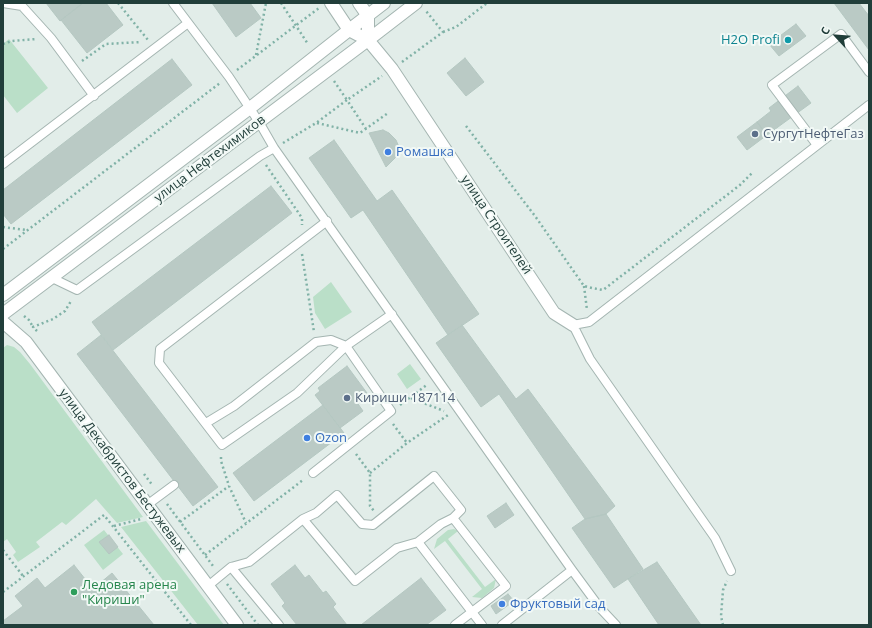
<!DOCTYPE html>
<meta charset="utf-8">
<style>
body{margin:0}
#map{position:relative;width:872px;height:628px;overflow:hidden;background:#e2ede9;font-family:"Open Sans",sans-serif}
canvas{display:block}
.frame{position:absolute;inset:0;border:4px solid #213e3a;pointer-events:none}
.north{position:absolute;left:816px;top:16px;width:40px;height:40px;-webkit-text-stroke:3px #f2f9f6;paint-order:stroke;rotate:296deg;font-size:11px;font-weight:700;line-height:16px;text-align:center;color:#213e3a}
.north::after{content:'';display:block;margin:auto;width:14px;height:18px;background:#213e3a;clip-path:polygon(50% 0,100% 100%,50% 72%,0 100%)}
</style>
<div id="map">
<canvas width="872" height="628"></canvas>
<div class="frame"></div>
<div class="north">С</div>
</div>
<script>
const ctx = document.querySelector('canvas').getContext('2d');
ctx.lineJoin = 'round';
function fillPath(path, color) { ctx.fillStyle = color; ctx.fill(path, 'evenodd'); }
const shape = rows => new Path2D(rows.map(r => 'M' + r).join(''));
function strokePath(path, color, width, dash) { ctx.strokeStyle = color; ctx.lineWidth = width; ctx.lineCap = dash ? 'butt' : 'round'; ctx.setLineDash(dash || []); ctx.stroke(path); }
function drawText(font, color, halo, rows, align = 'center') {
  ctx.font = font + ' "Open Sans",sans-serif'; ctx.lineWidth = 4; ctx.setLineDash([]); ctx.textBaseline = 'middle'; ctx.strokeStyle = halo; ctx.fillStyle = color; for (const [text, x, y, turn = 0] of rows) {
    ctx.save(); ctx.translate(x, y); ctx.rotate((+turn || 0) * Math.PI / 180); ctx.textAlign = isNaN(turn) ? turn : align; if (halo) ctx.strokeText(text, 0, 0); ctx.fillText(text, 0, 0); ctx.restore();
  }
}
fillPath(shape([
 [9,39,48,88,17,113,3,95,3,44],
 [331,282,352,312,325,329,315,313,313,297],
 [7,345,14,347,20,352,30,364,143,517,117,523,96,499,66,525,62,522,36,542,40,547,18,562,13,555,16,552,7,539,3,542,3,348],
 [410,364,421,379,407,389,397,374],
 [146,521,224,625,198,625,121,527],
 [454,529,458,531,448,539,485,587,496,579,494,588,482,598,472,597,482,589,445,541,434,549,437,539,448,530],
 [104,530,123,554,103,570,84,545]
]), '#badfc8');
const building = shape([
 [46,3,83,3,60,21,46,3],
 [83,3,106,3,123,25,87,53,61,20,83,3],
 [212,3,250,3,261,18,236,37,212,3],
 [834,3,859,3,869,16,869,50,834,3],
 [796,24,806,36,779,56,769,44,796,24],
 [465,58,484,82,466,96,447,73,465,58],
 [172,59,192,85,11,224,3,214,3,190,172,59],
 [798,86,811,103,767,135,757,122,771,111,769,108,798,86],
 [757,122,767,135,747,150,737,137,757,122],
 [383,130,389,133,396,140,399,147,397,156,386,167,369,133,383,130],
 [334,140,377,201,392,190,479,314,448,335,363,210,351,218,309,158,334,140],
 [271,186,292,213,113,350,92,322,271,186],
 [462,325,516,399,528,389,615,506,606,514,585,519,499,394,481,407,436,343,462,325],
 [101,335,218,487,193,506,77,354,101,335],
 [347,366,367,393,356,401,363,411,340,428,315,395,320,391,318,388,347,366],
 [323,405,344,433,254,501,233,473,323,405],
 [506,503,514,515,495,528,487,516,506,503],
 [606,514,643,569,614,588,572,528,585,519,606,514],
 [109,535,118,547,109,554,99,542,109,535],
 [657,562,701,625,659,625,628,579,657,562],
 [74,565,93,589,112,573,154,625,3,625,3,621,23,606,15,596,37,578,45,588,74,565],
 [295,565,305,578,309,575,323,593,326,591,336,604,333,607,347,625,297,625,282,606,285,603,271,584,295,565],
 [421,578,446,610,426,625,361,625,421,578],
 [508,594,514,601,496,614,491,606,508,594]
]);
fillPath(building, '#bacac5');
strokePath(building, '#b4c7c1', 1);
const service = shape([
 [3,3,22,6,51,38,94,96],
 [173,3,229,77,259,122,274,148,572,570,600,608,616,625],
 [817,145,772,85,841,34,869,72],
 [3,164,188,23],
 [327,221,160,349,159,363,222,445,297,393,346,346,392,314],
 [52,278,77,290,260,156,274,148],
 [206,423,234,406,316,342,331,340,346,346,391,411,313,473],
 [147,505,174,485],
 [453,518,506,586,455,625],
 [418,542,482,625],
 [231,567,279,625],
 [731,571,715,538,590,359,573,325,589,322,869,105],
 [208,586,231,567,249,562,303,519,316,513,337,495,362,524,373,525,434,476,461,510,453,518,441,524,418,542,397,548,355,581,303,519],
 [502,625,572,570]
]);
const minor = shape([
 [384,3,349,30,368,40,392,69,554,313,573,325],
 [368,40,416,3],
 [3,322,26,342,237,625]
]);
const tertiary = shape([
 [3,295,250,108,349,30,331,3],
 [3,314,368,40,368,16,359,3]
]);
strokePath(service, '#a4b5b1', 10);
strokePath(minor, '#a4b5b1', 14);
strokePath(tertiary, '#a4b5b1', 14);
strokePath(shape([
 [118,3,148,40],
 [281,3,308,44],
 [443,32,456,27,487,3],
 [3,44,12,41,36,39],
 [256,55,266,3],
 [82,61,106,44,141,42],
 [402,62,443,32,426,11],
 [237,70,319,8],
 [334,81,347,100,382,76],
 [317,123,360,133,388,113],
 [466,126,535,216,584,286,592,288,603,290,740,185,753,172],
 [283,143,316,123,347,100,366,129],
 [266,165,302,218,302,225],
 [3,227,26,230],
 [3,249,220,83],
 [302,254,314,332],
 [584,286,587,310],
 [24,316,29,320,33,327],
 [37,331,33,327,53,319,65,311,71,301],
 [411,398,444,411],
 [400,405,428,384],
 [393,424,407,443],
 [356,454,370,473,370,506,374,511],
 [221,457,221,461,229,486,246,523],
 [370,473,407,443,448,415],
 [144,474,153,486],
 [167,504,213,566],
 [180,522,229,486],
 [114,526,141,519],
 [3,550,23,576],
 [205,555,303,480],
 [227,584,258,625],
 [3,592,104,515,191,625],
 [723,625,721,616,723,590,727,581]
]), '#81b2a7', 2.5, [2, 3]);
strokePath(service, '#fff', 8);
strokePath(minor, '#fff', 12);
strokePath(tertiary, '#fff', 12);
for (const [x, y, r, color] of [
 [788,40,4,"#0f9aa8"],
 [755,134,4,"#5c6f8a"],
 [388,152,4,"#3f7fe0"],
 [347,398,4,"#5c6f8a"],
 [307,438,4,"#3f7fe0"],
 [74,592,4,"#2e9e5b"],
 [502,604,4,"#3f7fe0"]
]) { const dot = new Path2D(); dot.arc(x, y, r, 0, 2 * Math.PI); ctx.fillStyle = color; ctx.fill(dot); strokePath(dot, '#f2f9f6', 1.5); }
drawText('13px', '#0d838f', '#f2f9f6', [
 ["H2O Profi",780,40]
], 'right');
drawText('13px', '#4e5e75', '#f2f9f6', [
 ["СургутНефтеГаз",763,134],
 ["Кириши 187114",355,398]
], 'left');
drawText('13px', '#366cbe', '#f2f9f6', [
 ["Ромашка",396,152],
 ["Ozon",315,438],
 ["Фруктовый сад",510,604]
], 'left');
drawText('13px', '#213e3a', '#f2f9f6', [
 ["улица Нефтехимиков",210,159,-37],
 ["улица Строителей",496,225,56],
 ["улица Декабристов Бестужевых",122,471,53]
]);
drawText('13px', '#27864d', '#f2f9f6', [
 ["Ледовая арена",82,585],
 ["\"Кириши\"",82,600]
], 'left');
</script>
